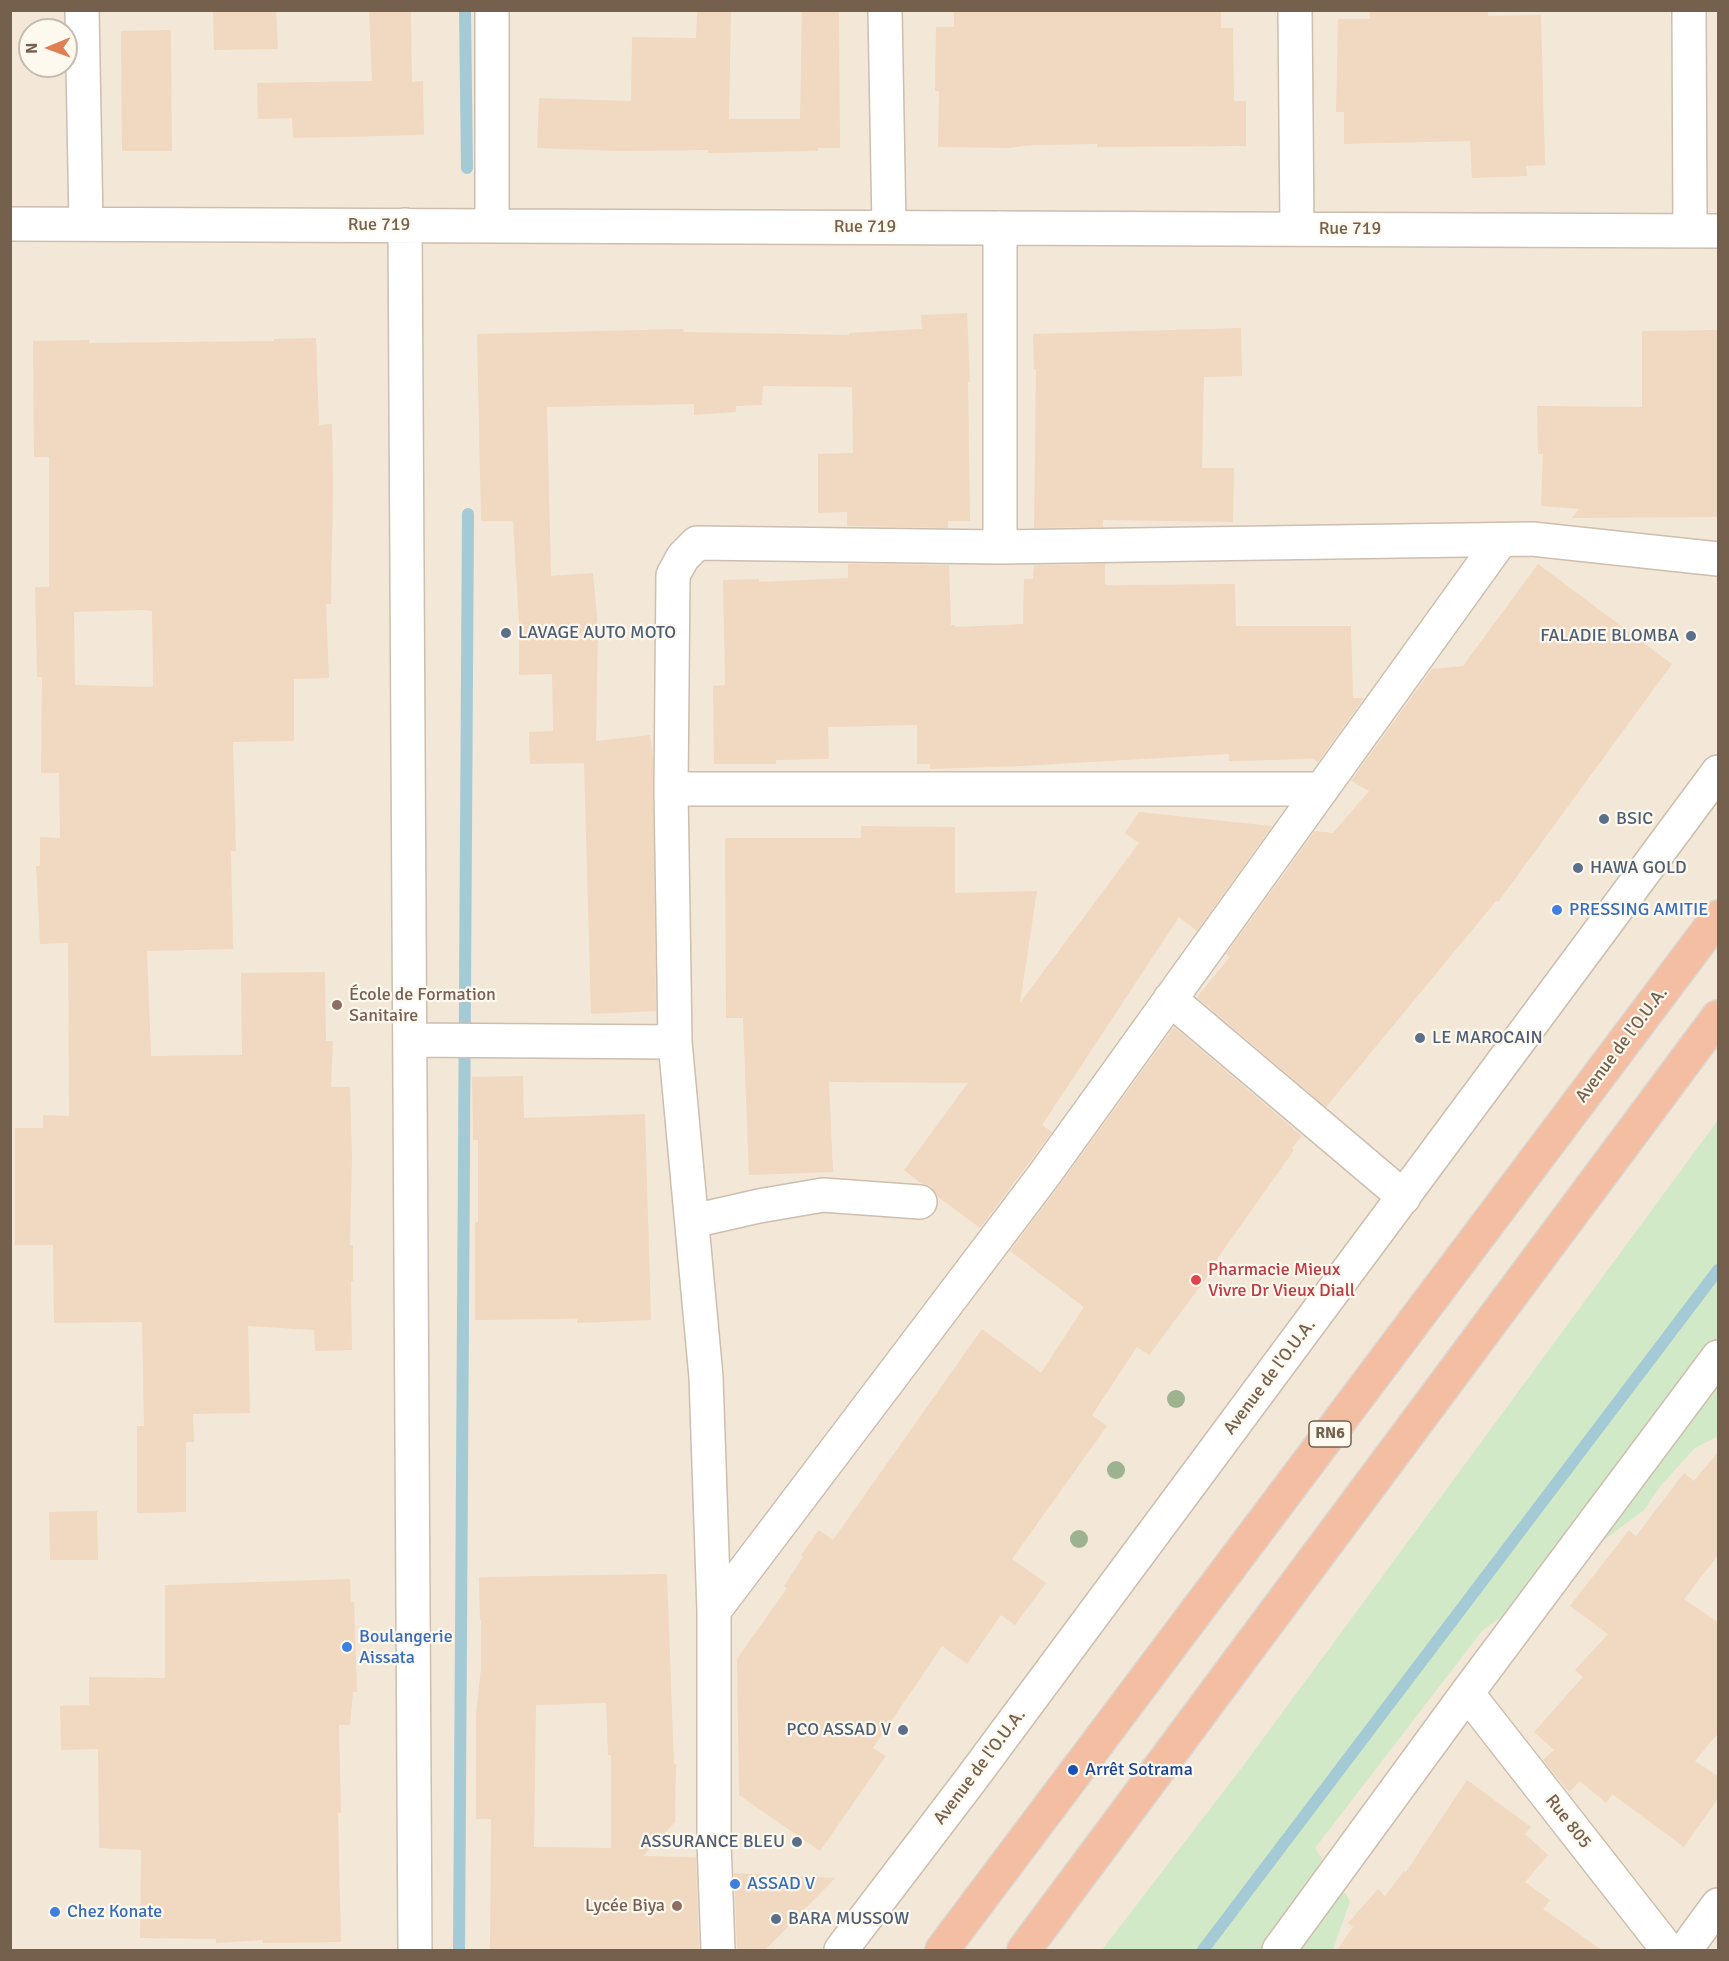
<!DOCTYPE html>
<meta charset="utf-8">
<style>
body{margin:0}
#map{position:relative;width:1729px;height:1961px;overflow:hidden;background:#fcf6e8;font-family:Signika,sans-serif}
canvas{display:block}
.frame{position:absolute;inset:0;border:12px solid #755f4d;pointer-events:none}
.north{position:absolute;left:18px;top:18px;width:60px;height:60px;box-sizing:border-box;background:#fef9ee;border:2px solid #c7bbae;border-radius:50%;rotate:269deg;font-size:16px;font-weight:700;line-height:24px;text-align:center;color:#755f4d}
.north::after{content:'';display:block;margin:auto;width:21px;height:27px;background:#e07f53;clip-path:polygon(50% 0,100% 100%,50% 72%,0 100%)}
</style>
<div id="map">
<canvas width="1729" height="1961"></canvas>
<div class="frame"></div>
<div class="north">N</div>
</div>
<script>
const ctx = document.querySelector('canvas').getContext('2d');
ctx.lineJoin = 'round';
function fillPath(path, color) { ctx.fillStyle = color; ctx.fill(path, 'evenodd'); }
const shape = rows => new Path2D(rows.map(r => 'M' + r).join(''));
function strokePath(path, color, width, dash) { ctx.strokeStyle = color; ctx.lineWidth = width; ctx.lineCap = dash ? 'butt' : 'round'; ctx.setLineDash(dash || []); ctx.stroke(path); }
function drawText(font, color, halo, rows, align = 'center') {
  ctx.font = font + ' Signika,sans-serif'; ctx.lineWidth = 4.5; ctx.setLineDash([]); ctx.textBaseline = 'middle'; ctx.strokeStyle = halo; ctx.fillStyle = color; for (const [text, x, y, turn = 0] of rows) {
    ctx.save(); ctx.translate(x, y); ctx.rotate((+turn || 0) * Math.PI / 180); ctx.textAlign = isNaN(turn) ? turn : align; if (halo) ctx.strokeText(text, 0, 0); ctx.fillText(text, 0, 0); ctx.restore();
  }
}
fillPath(shape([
 [11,11,1718,11,1718,1950,11,1950],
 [30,30,66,30,66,66,30,66]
]), '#f3e8d7');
fillPath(shape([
 [1718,1120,1718,1436,1695,1448,1662,1484,1644,1510,1482,1631,1315,1848,1350,1901,1333,1950,1102,1950,1243,1766]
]), '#d1e9c7');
strokePath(shape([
 [465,10,467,168],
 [459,1950,468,514],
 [1203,1950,1718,1270]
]), '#a4cad6', 12);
fillPath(shape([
 [213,10,276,10,278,49,214,50],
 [369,10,411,10,412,82,423,81,424,135,293,138,292,118,258,119,257,83,372,81],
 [697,10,731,10,729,119,800,119,802,10,839,10,840,148,818,148,818,151,708,153,708,150,620,151,537,148,539,98,631,101,632,37,696,38],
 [954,10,1221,10,1221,28,1233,28,1234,101,1246,101,1246,146,1097,147,1097,144,1034,145,1008,148,938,147,939,91,935,91,936,27,954,27],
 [1370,10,1488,10,1488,16,1541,15,1545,165,1526,166,1527,176,1472,178,1470,141,1344,144,1344,112,1336,112,1338,19,1370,19],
 [171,30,172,151,122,151,121,31],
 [967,313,970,382,968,382,970,521,948,521,948,528,847,526,847,512,818,513,818,454,853,453,852,387,763,386,762,405,736,406,736,412,694,415,694,404,547,407,551,576,593,573,598,630,596,741,650,735,653,758,656,1011,591,1014,584,763,530,764,529,732,553,731,552,674,519,675,519,623,513,521,481,521,477,334,683,329,684,332,849,335,849,333,922,329,921,315],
 [1241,328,1242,376,1204,377,1202,468,1234,468,1233,522,1103,520,1103,527,1034,528,1036,369,1034,369,1033,334],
 [1719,330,1719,517,1572,518,1579,509,1541,506,1543,454,1538,454,1537,406,1642,407,1642,331],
 [316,338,319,425,332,424,333,486,331,604,326,604,329,678,294,679,294,741,233,742,236,851,231,851,233,949,147,951,151,1056,242,1055,241,973,325,972,326,1041,333,1041,331,1087,350,1087,352,1158,350,1245,353,1245,353,1281,351,1281,352,1350,315,1351,314,1330,248,1326,250,1413,193,1414,194,1442,186,1442,186,1512,137,1513,137,1426,144,1426,142,1322,54,1323,53,1245,15,1245,15,1128,43,1128,43,1115,69,1116,68,943,40,944,36,866,40,866,40,837,60,838,59,773,41,773,42,677,37,677,35,587,49,587,49,457,34,457,33,341,89,340,89,343,274,341,274,339],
 [143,610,152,611,153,687,75,685,74,612],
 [848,564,949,565,951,625,955,625,955,627,1023,624,1024,579,1033,579,1034,565,1105,564,1105,585,1235,584,1236,626,1351,626,1353,698,1364,698,1318,762,1313,759,1229,761,1229,754,1022,766,930,769,930,764,917,764,917,725,828,727,829,759,776,760,776,764,714,764,713,686,725,685,723,580,759,579,759,582,848,578],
 [1538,564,1672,664,1498,902,1496,901,1326,1107,1197,997,1230,957,1226,954,1315,831,1333,833,1369,791,1351,781,1432,669,1463,666],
 [1139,812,1272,826,1197,931,1179,917,1042,1125,1052,1132,980,1228,937,1196,931,1187,921,1183,904,1170,968,1083,829,1082,833,1172,749,1175,743,1018,726,1018,725,838,861,838,861,826,955,827,955,893,1037,891,1020,1003,1139,843,1125,833],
 [1174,1027,1302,1136,1292,1148,1294,1150,1217,1259,1219,1261,1149,1355,1137,1347,1092,1415,1107,1426,1012,1559,1046,1583,1015,1625,1001,1615,967,1664,942,1646,873,1748,886,1756,820,1851,739,1795,737,1659,787,1588,784,1586,803,1557,801,1555,819,1530,833,1540,982,1329,1041,1373,1084,1307,1010,1251,1059,1186],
 [523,1076,524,1118,645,1114,651,1320,577,1323,577,1319,475,1320,475,1222,478,1222,478,1140,473,1140,472,1077],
 [1719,1451,1719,1554,1684,1599,1719,1623,1719,1732,1695,1761,1719,1777,1719,1797,1684,1847,1612,1794,1606,1803,1580,1781,1569,1792,1543,1760,1554,1750,1534,1732,1583,1677,1575,1670,1608,1634,1570,1606,1629,1530,1636,1536,1684,1473,1694,1481],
 [97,1511,98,1560,50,1560,49,1512],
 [667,1574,674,1764,676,1764,675,1822,643,1856,696,1857,699,1950,490,1950,491,1819,476,1819,476,1715,481,1668,481,1620,480,1620,479,1577],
 [606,1703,608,1755,611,1755,611,1848,534,1847,536,1705],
 [350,1579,351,1602,354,1602,357,1692,353,1692,350,1725,339,1725,341,1813,338,1813,341,1942,263,1943,263,1940,216,1943,216,1939,140,1938,141,1850,99,1848,98,1749,61,1750,60,1706,89,1705,89,1677,165,1678,165,1585],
 [1467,1780,1531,1827,1525,1834,1548,1855,1525,1882,1550,1900,1543,1909,1602,1950,1337,1950,1353,1927,1348,1923,1378,1889,1385,1896,1404,1871,1406,1872],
 [734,1873,835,1878,765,1950,737,1950]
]), '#f0d8c1');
const minor = shape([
 [82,10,86,224],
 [885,10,889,227],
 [1295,10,1297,229],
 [1689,10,1690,231],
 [10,224,1718,231],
 [405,225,415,1950],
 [492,226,492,10],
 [1000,228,1000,547],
 [671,789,1322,789],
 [1170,999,1404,1197],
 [410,1040,675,1042],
 [693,1221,759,1206,823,1195,920,1202],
 [714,1611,1044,1175,1501,540],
 [1467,1693,1668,1950],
 [718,1950,714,1842,714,1611,706,1377,675,1042,671,789,673,575,683,557,697,543,1000,547,1532,539,1718,559],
 [841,1950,972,1778,1718,772],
 [1279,1950,1467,1693,1718,1357],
 [1685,1950,1718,1905]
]);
const highway = shape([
 [942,1950,1718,917],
 [1024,1950,1718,1017]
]);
strokePath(minor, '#cdbeae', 36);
strokePath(highway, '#dbd5d1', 36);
strokePath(minor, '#fff', 33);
strokePath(highway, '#f3bea2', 33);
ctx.fillStyle = '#9db28e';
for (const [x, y] of [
 [1176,1399],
 [1116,1470],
 [1079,1539]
]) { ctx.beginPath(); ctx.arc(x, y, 9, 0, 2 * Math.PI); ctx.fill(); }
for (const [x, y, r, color] of [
 [506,633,6,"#5c6f8a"],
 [1691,636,6,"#5c6f8a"],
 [1604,819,6,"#5c6f8a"],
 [1578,868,6,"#5c6f8a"],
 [1557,910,6,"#3f7fe0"],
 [337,1005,6,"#8d6e63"],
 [1420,1038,6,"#5c6f8a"],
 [1196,1280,6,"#e0444e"],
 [347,1647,6,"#3f7fe0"],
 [903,1730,6,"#5c6f8a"],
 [1073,1770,6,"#1a4fb4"],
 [797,1842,6,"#5c6f8a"],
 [735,1884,6,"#3f7fe0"],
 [677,1906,6,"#8d6e63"],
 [55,1912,6,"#3f7fe0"],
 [776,1919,6,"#5c6f8a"]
]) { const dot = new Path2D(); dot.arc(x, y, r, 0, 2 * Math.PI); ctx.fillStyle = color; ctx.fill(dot); strokePath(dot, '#fef9ee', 2); }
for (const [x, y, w] of [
 [1330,1434,42]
]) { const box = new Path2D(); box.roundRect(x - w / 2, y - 13, w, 26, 4.5); ctx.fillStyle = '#fef9ee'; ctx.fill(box); strokePath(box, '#755f4d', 1.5); }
drawText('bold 16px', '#755f4d', null, [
 ["RN6",1330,1434]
]);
drawText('18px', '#755f4d', '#fef9ee', [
 ["Rue 719",379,225],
 ["Rue 719",865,227],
 ["Rue 719",1350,229],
 ["Avenue de l'O.U.A.",1622,1045,-53],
 ["Avenue de l'O.U.A.",1270,1377,-53],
 ["Avenue de l'O.U.A.",980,1767,-53],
 ["Rue 805",1568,1822,52]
]);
drawText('18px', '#4e5e75', '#fef9ee', [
 ["LAVAGE AUTO MOTO",518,633],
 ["FALADIE BLOMBA",1679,636,"right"],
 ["BSIC",1616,819],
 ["HAWA GOLD",1590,868],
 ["LE MAROCAIN",1432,1038],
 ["PCO ASSAD V",891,1730,"right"],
 ["ASSURANCE BLEU",785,1842,"right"],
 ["BARA MUSSOW",788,1919]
], 'left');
drawText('18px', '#366cbe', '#fef9ee', [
 ["PRESSING AMITIE",1569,910],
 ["Boulangerie",359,1637],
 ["Aissata",359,1658],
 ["ASSAD V",747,1884],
 ["Chez Konate",67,1912]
], 'left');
drawText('18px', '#785e54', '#fef9ee', [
 ["École de Formation",349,995],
 ["Sanitaire",349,1016],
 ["Lycée Biya",665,1906,"right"]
], 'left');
drawText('18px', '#be3a42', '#fef9ee', [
 ["Pharmacie Mieux",1208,1270],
 ["Vivre Dr Vieux Diall",1208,1291]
], 'left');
drawText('18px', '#164399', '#fef9ee', [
 ["Arrêt Sotrama",1085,1770]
], 'left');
</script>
